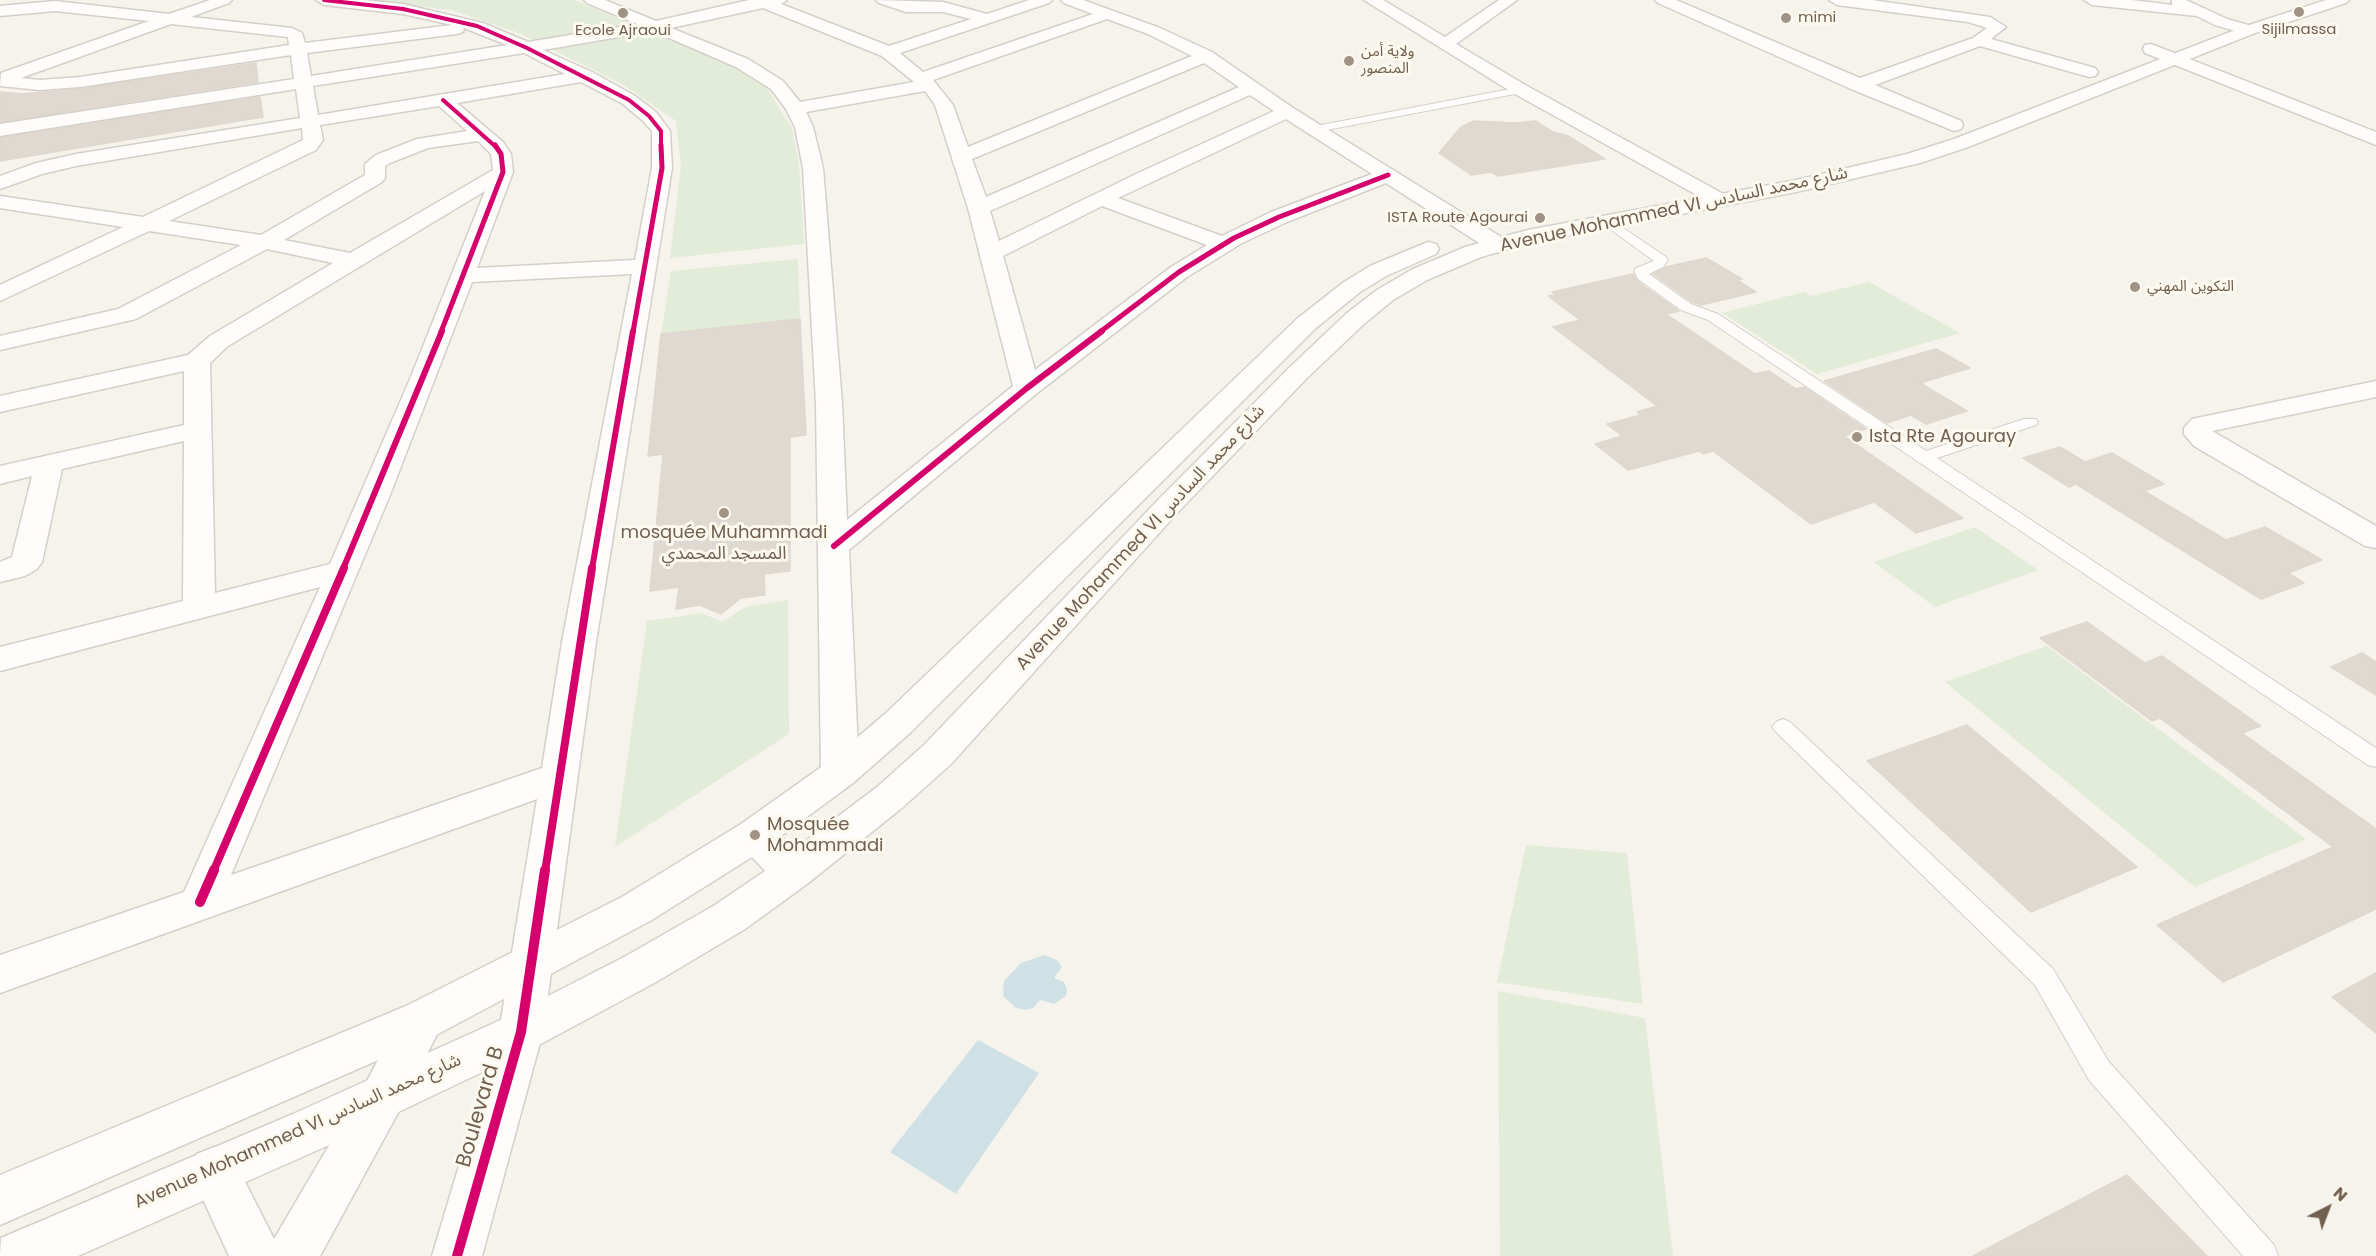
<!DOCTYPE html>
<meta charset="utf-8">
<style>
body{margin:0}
#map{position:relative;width:2376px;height:1256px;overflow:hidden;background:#f6f3ec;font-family:Poppins,sans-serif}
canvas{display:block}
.north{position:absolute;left:2298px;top:1178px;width:60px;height:60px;-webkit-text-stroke:4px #fdf9ee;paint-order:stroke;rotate:42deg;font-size:16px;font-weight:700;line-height:24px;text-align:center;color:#715f4f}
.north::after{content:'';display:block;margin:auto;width:21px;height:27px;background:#715f4f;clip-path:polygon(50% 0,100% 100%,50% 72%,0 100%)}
</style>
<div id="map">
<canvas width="2376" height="1256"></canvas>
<div class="north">N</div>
</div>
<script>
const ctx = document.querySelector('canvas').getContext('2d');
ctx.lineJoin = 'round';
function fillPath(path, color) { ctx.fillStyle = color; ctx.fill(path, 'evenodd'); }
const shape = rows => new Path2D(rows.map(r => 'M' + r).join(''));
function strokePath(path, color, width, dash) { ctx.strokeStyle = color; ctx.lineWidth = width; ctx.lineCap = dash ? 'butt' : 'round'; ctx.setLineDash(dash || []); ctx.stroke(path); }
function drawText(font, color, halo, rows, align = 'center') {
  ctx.font = font + ' Poppins,"Noto Sans Arabic",sans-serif'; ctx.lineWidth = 6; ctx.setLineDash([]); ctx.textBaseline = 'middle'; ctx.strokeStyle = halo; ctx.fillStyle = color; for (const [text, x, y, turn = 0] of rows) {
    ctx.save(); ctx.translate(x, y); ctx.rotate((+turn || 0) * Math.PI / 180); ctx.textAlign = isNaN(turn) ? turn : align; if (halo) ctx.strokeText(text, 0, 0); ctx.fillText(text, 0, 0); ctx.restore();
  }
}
fillPath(shape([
 [369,0,574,0,730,65,767,88,792,128,799,163,804,244,670,258,681,166,676,121,622,84,519,33,451,10],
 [798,259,800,319,661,334,671,271],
 [1869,282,1960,333,1817,374,1722,313,1804,292,1811,296],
 [1975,527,2038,570,1935,607,1874,562],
 [788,600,789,734,615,847,647,621,702,613,722,622,745,607],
 [2047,646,2306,839,2195,887,1945,682],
 [1526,845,1627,853,1643,1004,1497,982],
 [1498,991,1645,1018,1673,1256,1500,1256]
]), '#e2ecd8');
fillPath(shape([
 [1044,955,1057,960,1062,967,1054,978,1064,982,1067,989,1066,996,1054,1004,1040,1000,1033,1008,1026,1010,1016,1008,1003,996,1004,981,1021,963],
 [978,1040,1039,1073,956,1194,890,1152]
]), '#d0e1e5');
const building = shape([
 [256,63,258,82,0,122,0,92,21,94,80,89,256,63],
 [260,97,263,117,0,161,0,138,260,97],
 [1474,121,1514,123,1535,121,1553,132,1568,136,1605,159,1498,176,1491,172,1471,175,1439,153,1461,127,1474,121],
 [1706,258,1742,279,1737,280,1756,292,1701,305,1692,302,1653,274,1666,267,1706,258],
 [1633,274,1637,281,1679,311,1666,314,1755,374,1769,371,1796,389,1804,387,1866,429,1844,436,1963,518,1916,533,1874,502,1811,524,1713,451,1703,454,1699,451,1628,470,1595,444,1622,436,1607,424,1641,415,1637,412,1657,406,1553,327,1580,320,1548,296,1556,295,1552,292,1633,274],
 [800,319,806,435,790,437,790,571,764,574,765,595,741,598,721,614,700,605,676,609,679,587,650,591,663,454,648,456,661,334,800,319],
 [1936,349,1970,368,1920,383,1967,411,1926,424,1911,415,1887,423,1824,381,1936,349],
 [2060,447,2085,462,2112,453,2164,484,2144,491,2226,540,2265,527,2322,560,2288,573,2304,583,2261,599,2076,484,2069,487,2023,458,2060,447],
 [2087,622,2145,663,2162,656,2261,726,2242,733,2376,829,2376,909,2223,982,2157,925,2333,847,2160,718,2152,721,2040,638,2087,622],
 [2362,653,2376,662,2376,695,2331,667,2362,653],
 [1967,725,2137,867,2031,912,1867,761,1967,725],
 [2376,973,2376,1033,2332,997,2376,973],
 [2127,1175,2207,1256,1973,1256,2127,1175]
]);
fillPath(building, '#e0d9d2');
strokePath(building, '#ded8cf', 1.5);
const lane = shape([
 [1521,87,1525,88,1525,92,1316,132,1310,129,1316,126,1521,87],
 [1607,217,1666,257,1668,260,1663,267,1649,274,1691,304,1718,314,1926,451,2024,419,2036,419,2038,422,2036,425,1937,458,2376,748,2376,767,2368,765,1708,320,1681,310,1638,279,1634,271,1636,268,1654,261,1603,224,1601,221,1607,217],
 [1783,719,1790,722,2053,969,2109,1062,2274,1245,2278,1256,2243,1256,2089,1080,2035,985,1776,732,1772,727,1776,722,1783,719]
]);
const street = shape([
 [210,0,232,0,229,3,191,17,292,28,302,33,305,43,452,25,403,14,324,5,316,0,364,0,403,4,483,23,528,42,637,24,587,3,584,0,605,0,656,21,749,0,787,0,781,4,889,46,971,19,943,12,906,12,879,3,876,0,943,2,987,14,1029,0,1052,0,1049,3,900,53,923,72,1093,14,1064,3,1061,0,1083,0,1160,28,1212,52,1293,108,1506,240,1509,245,1506,250,1498,252,1490,250,1386,183,1287,222,1242,243,1187,277,1036,394,849,550,859,773,853,783,840,787,827,783,821,773,816,403,803,168,795,127,786,109,771,89,736,67,653,31,543,50,592,72,635,96,656,112,670,131,672,168,596,642,543,1032,482,1256,432,1256,499,1032,537,799,0,993,0,955,184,892,320,587,0,671,0,647,183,601,184,441,62,469,42,562,37,569,25,576,0,582,0,562,12,557,32,476,0,484,0,466,184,425,184,371,0,412,0,396,188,355,210,336,333,263,267,249,136,319,0,350,0,336,118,309,241,245,149,231,0,301,0,285,123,227,0,208,0,196,143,217,303,140,302,128,76,166,42,174,0,189,0,176,36,163,76,154,300,118,296,89,0,136,0,124,294,79,291,55,80,87,40,90,0,86,1,73,149,21,55,11,0,16,0,6,55,1,169,14,210,0],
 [763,8,882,56,914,82,800,102,783,81,748,59,671,28,763,8],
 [1107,19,1148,34,1192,56,968,147,953,105,933,80,1107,19],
 [171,24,288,37,289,45,80,77,40,80,21,78,171,24],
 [464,28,507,45,311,76,307,53,457,34,463,32,464,28],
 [524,53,565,74,318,115,313,86,524,53],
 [1204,63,1239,87,986,197,972,159,1204,63],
 [581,82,623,104,642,120,652,131,652,168,635,260,477,268,513,172,511,154,503,142,457,103,581,82],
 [925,91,935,105,968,208,1013,386,847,520,842,403,823,168,813,127,806,112,925,91],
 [1250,95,1274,111,1136,174,999,241,990,211,1250,95],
 [439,106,467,131,417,139,376,155,365,164,365,175,261,235,169,221,316,150,323,140,320,125,439,106],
 [1286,119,1372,174,1271,212,1222,236,1118,198,1286,119],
 [478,141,491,154,493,170,350,253,284,240,382,182,385,178,385,166,390,163,428,148,478,141],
 [485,191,410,379,330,564,215,593,210,363,228,346,485,191],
 [1102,206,1207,245,1171,267,1035,370,1003,256,1102,206],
 [632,274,562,642,542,768,231,875,390,495,472,282,632,274],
 [1364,0,1383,0,1445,37,1499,0,1517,0,1456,44,1527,86,1727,196,1730,200,1727,204,1720,206,1713,204,1515,94,1364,0],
 [1655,0,1676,0,1860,78,1973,38,1987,28,1968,22,1837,5,1829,0,1872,0,1990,17,2006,27,1991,39,2095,68,2098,72,2095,76,2089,77,1980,46,1875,85,1961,121,1963,125,1961,129,1954,131,1851,89,1658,3,1655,0],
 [2084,0,2132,0,2172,5,2172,0,2186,0,2227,19,2255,27,2257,30,2249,35,2215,25,2197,16,2092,5,2084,0],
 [2151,44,2376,132,2376,145,2145,53,2143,49,2145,45,2151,44],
 [2376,381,2376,397,2212,431,2376,526,2376,548,2365,546,2194,446,2184,434,2184,428,2192,419,2376,381],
 [422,1000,438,1006,444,1020,399,1111,320,1256,229,1256,190,1171,197,1154,214,1147,231,1154,274,1239,367,1081,406,1006,422,1000]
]);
const secondary = shape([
 [2326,0,2349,0,2346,3,2255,33,1968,147,1920,163,1796,192,1530,243,1481,257,1427,280,1393,300,1365,323,1307,378,1179,511,951,764,903,807,807,884,745,929,656,982,537,1046,327,1146,78,1256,0,1256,1,1238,293,1114,505,1018,626,956,715,905,765,871,752,857,650,921,438,1034,0,1225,0,1175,406,1006,622,897,741,824,827,763,885,714,1298,318,1344,282,1370,266,1428,242,1436,244,1439,249,1436,254,1386,276,1360,292,1316,328,911,732,853,783,781,836,795,849,877,787,925,744,1159,499,1289,368,1347,313,1377,290,1411,270,1465,247,1528,230,1796,180,1907,154,1954,139,2243,27,2326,0]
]);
strokePath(lane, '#d4cfc9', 2);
strokePath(street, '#d4cfc9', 3);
strokePath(secondary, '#d5d0c9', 3);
fillPath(lane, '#fefdfc');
fillPath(street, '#fefdfc');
fillPath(secondary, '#fefdfc');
strokePath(shape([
 [324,0,403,9,477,26,527,48,629,100,649,116,661,131,661,147],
 [443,100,496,147]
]), '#d6006c', 4);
strokePath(shape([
 [441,332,503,172,501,154,495,145],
 [633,332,662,168,661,145],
 [1100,332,1179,272,1234,238,1279,217,1388,175]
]), '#d6006c', 5);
strokePath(shape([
 [834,546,1027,388,1102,331],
 [343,569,442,331],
 [592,569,633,331]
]), '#d6006c', 6);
strokePath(shape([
 [213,872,344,568],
 [545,872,592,568]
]), '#d6006c', 8);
strokePath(shape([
 [200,902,214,870],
 [457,1256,521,1032,545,870]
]), '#d6006c', 10);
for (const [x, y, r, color] of [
 [2299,12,6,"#a09386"],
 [623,13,6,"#a09386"],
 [1786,18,6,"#a09386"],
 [1349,61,6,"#a09386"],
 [1540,218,6,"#a09386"],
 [2135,287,6,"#a09386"],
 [1857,437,6,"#a09386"],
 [724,513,6,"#a09386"],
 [755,835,6,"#a09386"]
]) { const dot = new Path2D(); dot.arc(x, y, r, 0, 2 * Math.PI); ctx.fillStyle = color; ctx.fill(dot); strokePath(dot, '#fdf9ee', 2); }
drawText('15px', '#715f4f', '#fdf9ee', [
 ["mimi",1798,18],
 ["Sijilmassa",2299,30,"center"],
 ["Ecole Ajraoui",623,31,"center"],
 ["ولاية أمن",1361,52],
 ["المنصور",1361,69],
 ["ISTA Route Agourai",1528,218,"right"],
 ["التكوين المهني",2147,287]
], 'left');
drawText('18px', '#715f4f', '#fdf9ee', [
 ["Avenue Mohammed VI شارع محمد السادس",1674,210,-12],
 ["Avenue Mohammed VI شارع محمد السادس",1141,538,-47],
 ["Avenue Mohammed VI شارع محمد السادس",298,1132,-24]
]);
drawText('18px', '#715f4f', '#fdf9ee', [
 ["Ista Rte Agouray",1869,437],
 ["mosquée Muhammadi",724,533,"center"],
 ["المسجد المحمدي",724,554,"center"],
 ["Mosquée",767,825],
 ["Mohammadi",767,846]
], 'left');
drawText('21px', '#715f4f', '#fdf9ee', [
 ["Boulevard B",481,1107,-74]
]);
</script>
